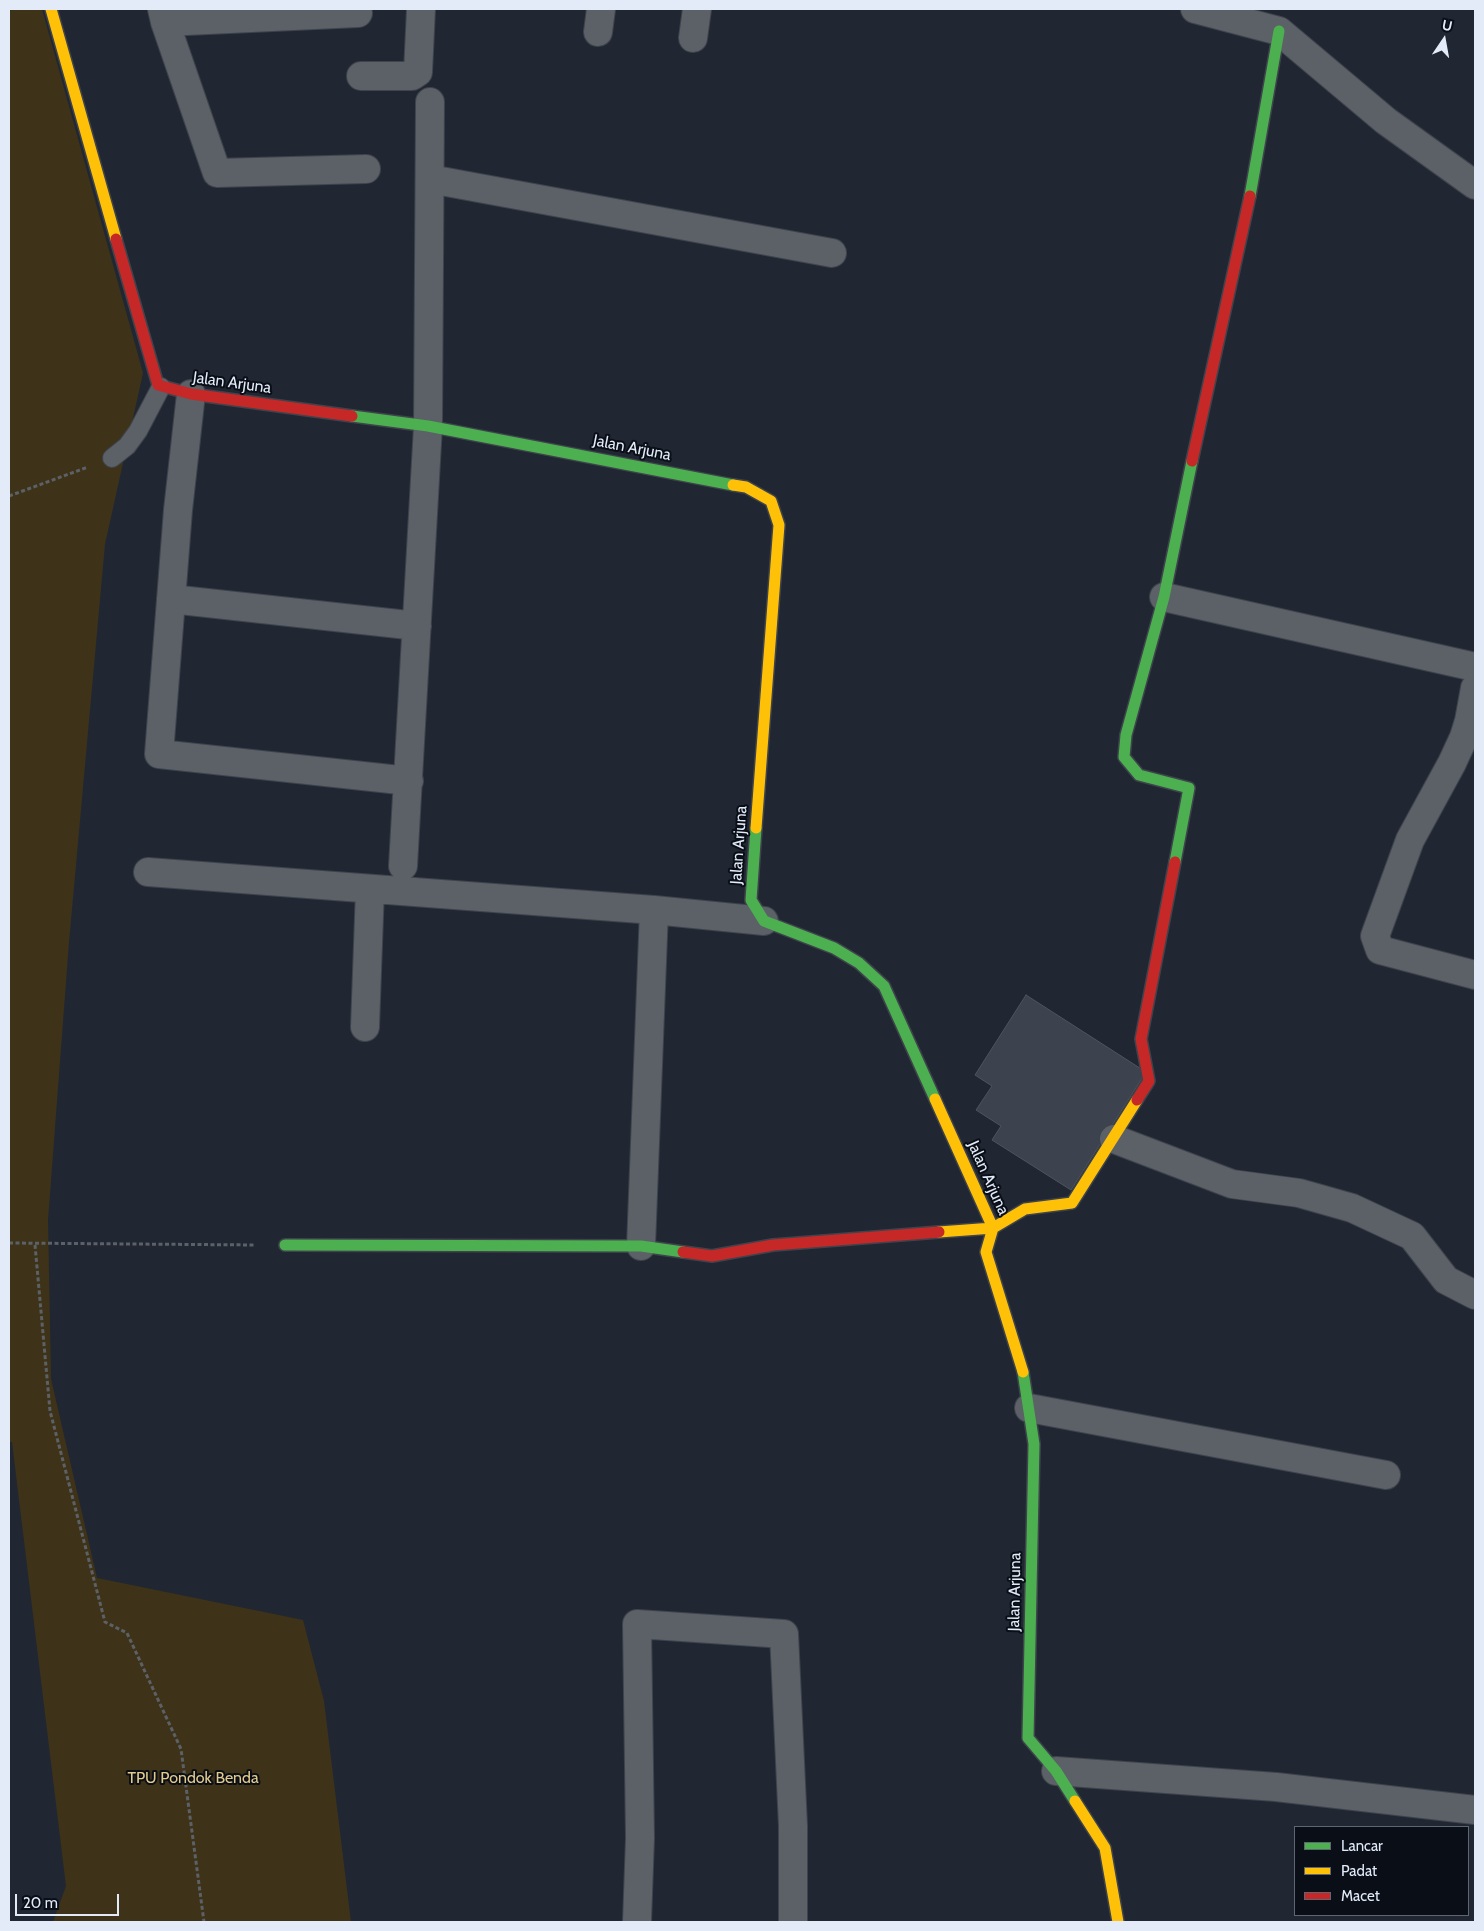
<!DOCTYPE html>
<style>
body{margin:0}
#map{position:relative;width:1484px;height:1931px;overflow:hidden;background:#212732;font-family:Cabin,sans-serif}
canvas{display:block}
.frame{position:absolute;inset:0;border:10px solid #e3ebf9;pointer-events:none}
.legend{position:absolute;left:1294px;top:1826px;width:175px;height:90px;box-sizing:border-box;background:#090e17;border:1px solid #606671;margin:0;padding:6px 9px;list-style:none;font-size:15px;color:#e3ebf9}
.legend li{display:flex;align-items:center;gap:10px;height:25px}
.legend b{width:25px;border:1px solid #606671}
.north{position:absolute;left:1419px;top:15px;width:50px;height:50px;-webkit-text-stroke:4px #090e17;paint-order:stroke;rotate:12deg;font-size:14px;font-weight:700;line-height:20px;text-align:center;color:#e3ebf9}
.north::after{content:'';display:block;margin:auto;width:18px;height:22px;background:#e3ebf9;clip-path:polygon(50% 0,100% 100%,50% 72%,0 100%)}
.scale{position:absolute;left:15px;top:1894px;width:104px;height:22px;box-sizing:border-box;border:2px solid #e3ebf9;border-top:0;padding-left:6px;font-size:15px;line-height:18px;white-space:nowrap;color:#e3ebf9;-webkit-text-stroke:4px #090e17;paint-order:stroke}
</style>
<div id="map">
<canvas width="1484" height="1931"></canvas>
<div class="frame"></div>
<ul class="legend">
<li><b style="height:6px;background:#4caf50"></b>Lancar</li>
<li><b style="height:6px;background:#ffc107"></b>Padat</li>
<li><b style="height:6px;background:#c62828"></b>Macet</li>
</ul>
<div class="north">U</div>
<div class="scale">20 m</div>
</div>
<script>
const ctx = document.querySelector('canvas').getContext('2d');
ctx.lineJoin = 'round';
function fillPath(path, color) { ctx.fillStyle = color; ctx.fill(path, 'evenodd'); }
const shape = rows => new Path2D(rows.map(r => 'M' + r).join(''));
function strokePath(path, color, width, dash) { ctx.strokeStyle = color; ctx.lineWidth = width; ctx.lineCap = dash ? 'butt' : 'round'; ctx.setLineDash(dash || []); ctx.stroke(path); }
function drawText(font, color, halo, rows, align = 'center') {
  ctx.font = font + ' Cabin,sans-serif'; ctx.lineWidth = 4; ctx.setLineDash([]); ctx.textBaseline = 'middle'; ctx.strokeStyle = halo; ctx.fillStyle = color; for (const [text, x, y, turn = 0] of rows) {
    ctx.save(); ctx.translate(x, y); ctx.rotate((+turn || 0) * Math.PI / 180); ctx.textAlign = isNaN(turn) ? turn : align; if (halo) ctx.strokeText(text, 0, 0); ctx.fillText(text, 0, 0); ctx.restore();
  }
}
fillPath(shape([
 [9,9,42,9,143,373,105,544,69,942,48,1220,51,1379,97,1578,303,1620,324,1701,351,1922,53,1922,66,1886,12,1442,9,1442]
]), '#3e3318');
const building = shape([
 [1026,995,1146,1072,1071,1190,992,1140,1001,1126,976,1110,992,1086,975,1075,1026,995]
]);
fillPath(building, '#3d434e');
strokePath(building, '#4e545d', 1);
const lane = shape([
 [112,458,127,446,138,431,161,387]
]);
const street = shape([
 [162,9,165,22,217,173,366,169],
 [1195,9,1279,31,1386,121,1475,185],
 [165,22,358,13],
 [598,32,601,9],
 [693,38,697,9],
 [361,76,412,76,418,72,421,9],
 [430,179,832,253],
 [191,394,178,510,159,754,409,781],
 [1164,597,1475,667],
 [171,599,417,626],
 [1475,688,1469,721,1464,737,1452,763,1410,840,1375,936,1380,950,1475,975],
 [403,866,428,426,430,102],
 [148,872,654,910,764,921],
 [365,1027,370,889],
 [1114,1139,1232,1184,1299,1193,1352,1208,1412,1236,1446,1280,1475,1295],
 [641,1246,654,910],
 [1029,1408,1386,1475],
 [1056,1771,1276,1787,1475,1810],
 [637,1922,640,1838,637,1624,784,1634,793,1826,793,1922]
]);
const fast = shape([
 [1250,196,1279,31],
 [352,416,428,426,733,485],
 [756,828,751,900,764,921,834,948,859,963,884,986,935,1099],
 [1175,862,1189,788,1139,775,1124,757,1126,735,1164,597,1192,461],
 [285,1245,641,1246,683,1252],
 [1023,1372,1034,1444,1028,1738,1056,1771,1075,1801]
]);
const slow = shape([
 [51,9,116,239],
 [733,485,746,487,771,501,779,525,756,828],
 [935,1099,993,1228,986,1252,1023,1372],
 [939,1232,993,1228,1025,1209,1072,1203,1137,1100],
 [1075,1801,1105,1848,1118,1922]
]);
const jam = shape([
 [116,239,158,385,191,394,352,416],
 [1192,461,1250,196],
 [1137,1100,1149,1081,1141,1039,1175,862],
 [683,1252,712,1256,773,1245,939,1232]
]);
strokePath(lane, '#3e434c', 20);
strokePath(street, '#3e434c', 30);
strokePath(fast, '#3e434c', 14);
strokePath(slow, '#3e434c', 14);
strokePath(jam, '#3e434c', 14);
strokePath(shape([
 [9,496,88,467],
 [9,1243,256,1245],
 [35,1245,50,1411,105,1622,127,1633,181,1749,204,1922]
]), '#5c6067', 3, [4, 2.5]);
strokePath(lane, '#5c6067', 18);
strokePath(street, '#5c6067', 28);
strokePath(fast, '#4caf50', 11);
strokePath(slow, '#ffc107', 11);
strokePath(jam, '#c62828', 11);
drawText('16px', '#e3ebf9', '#090e17', [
 ["Jalan Arjuna",232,383,8],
 ["Jalan Arjuna",632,448,11],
 ["Jalan Arjuna",739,845,-86],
 ["Jalan Arjuna",988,1178,66],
 ["Jalan Arjuna",1015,1592,-89]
]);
drawText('16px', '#e5cb8b', '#090e17', [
 ["TPU Pondok Benda",193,1778]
]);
</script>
